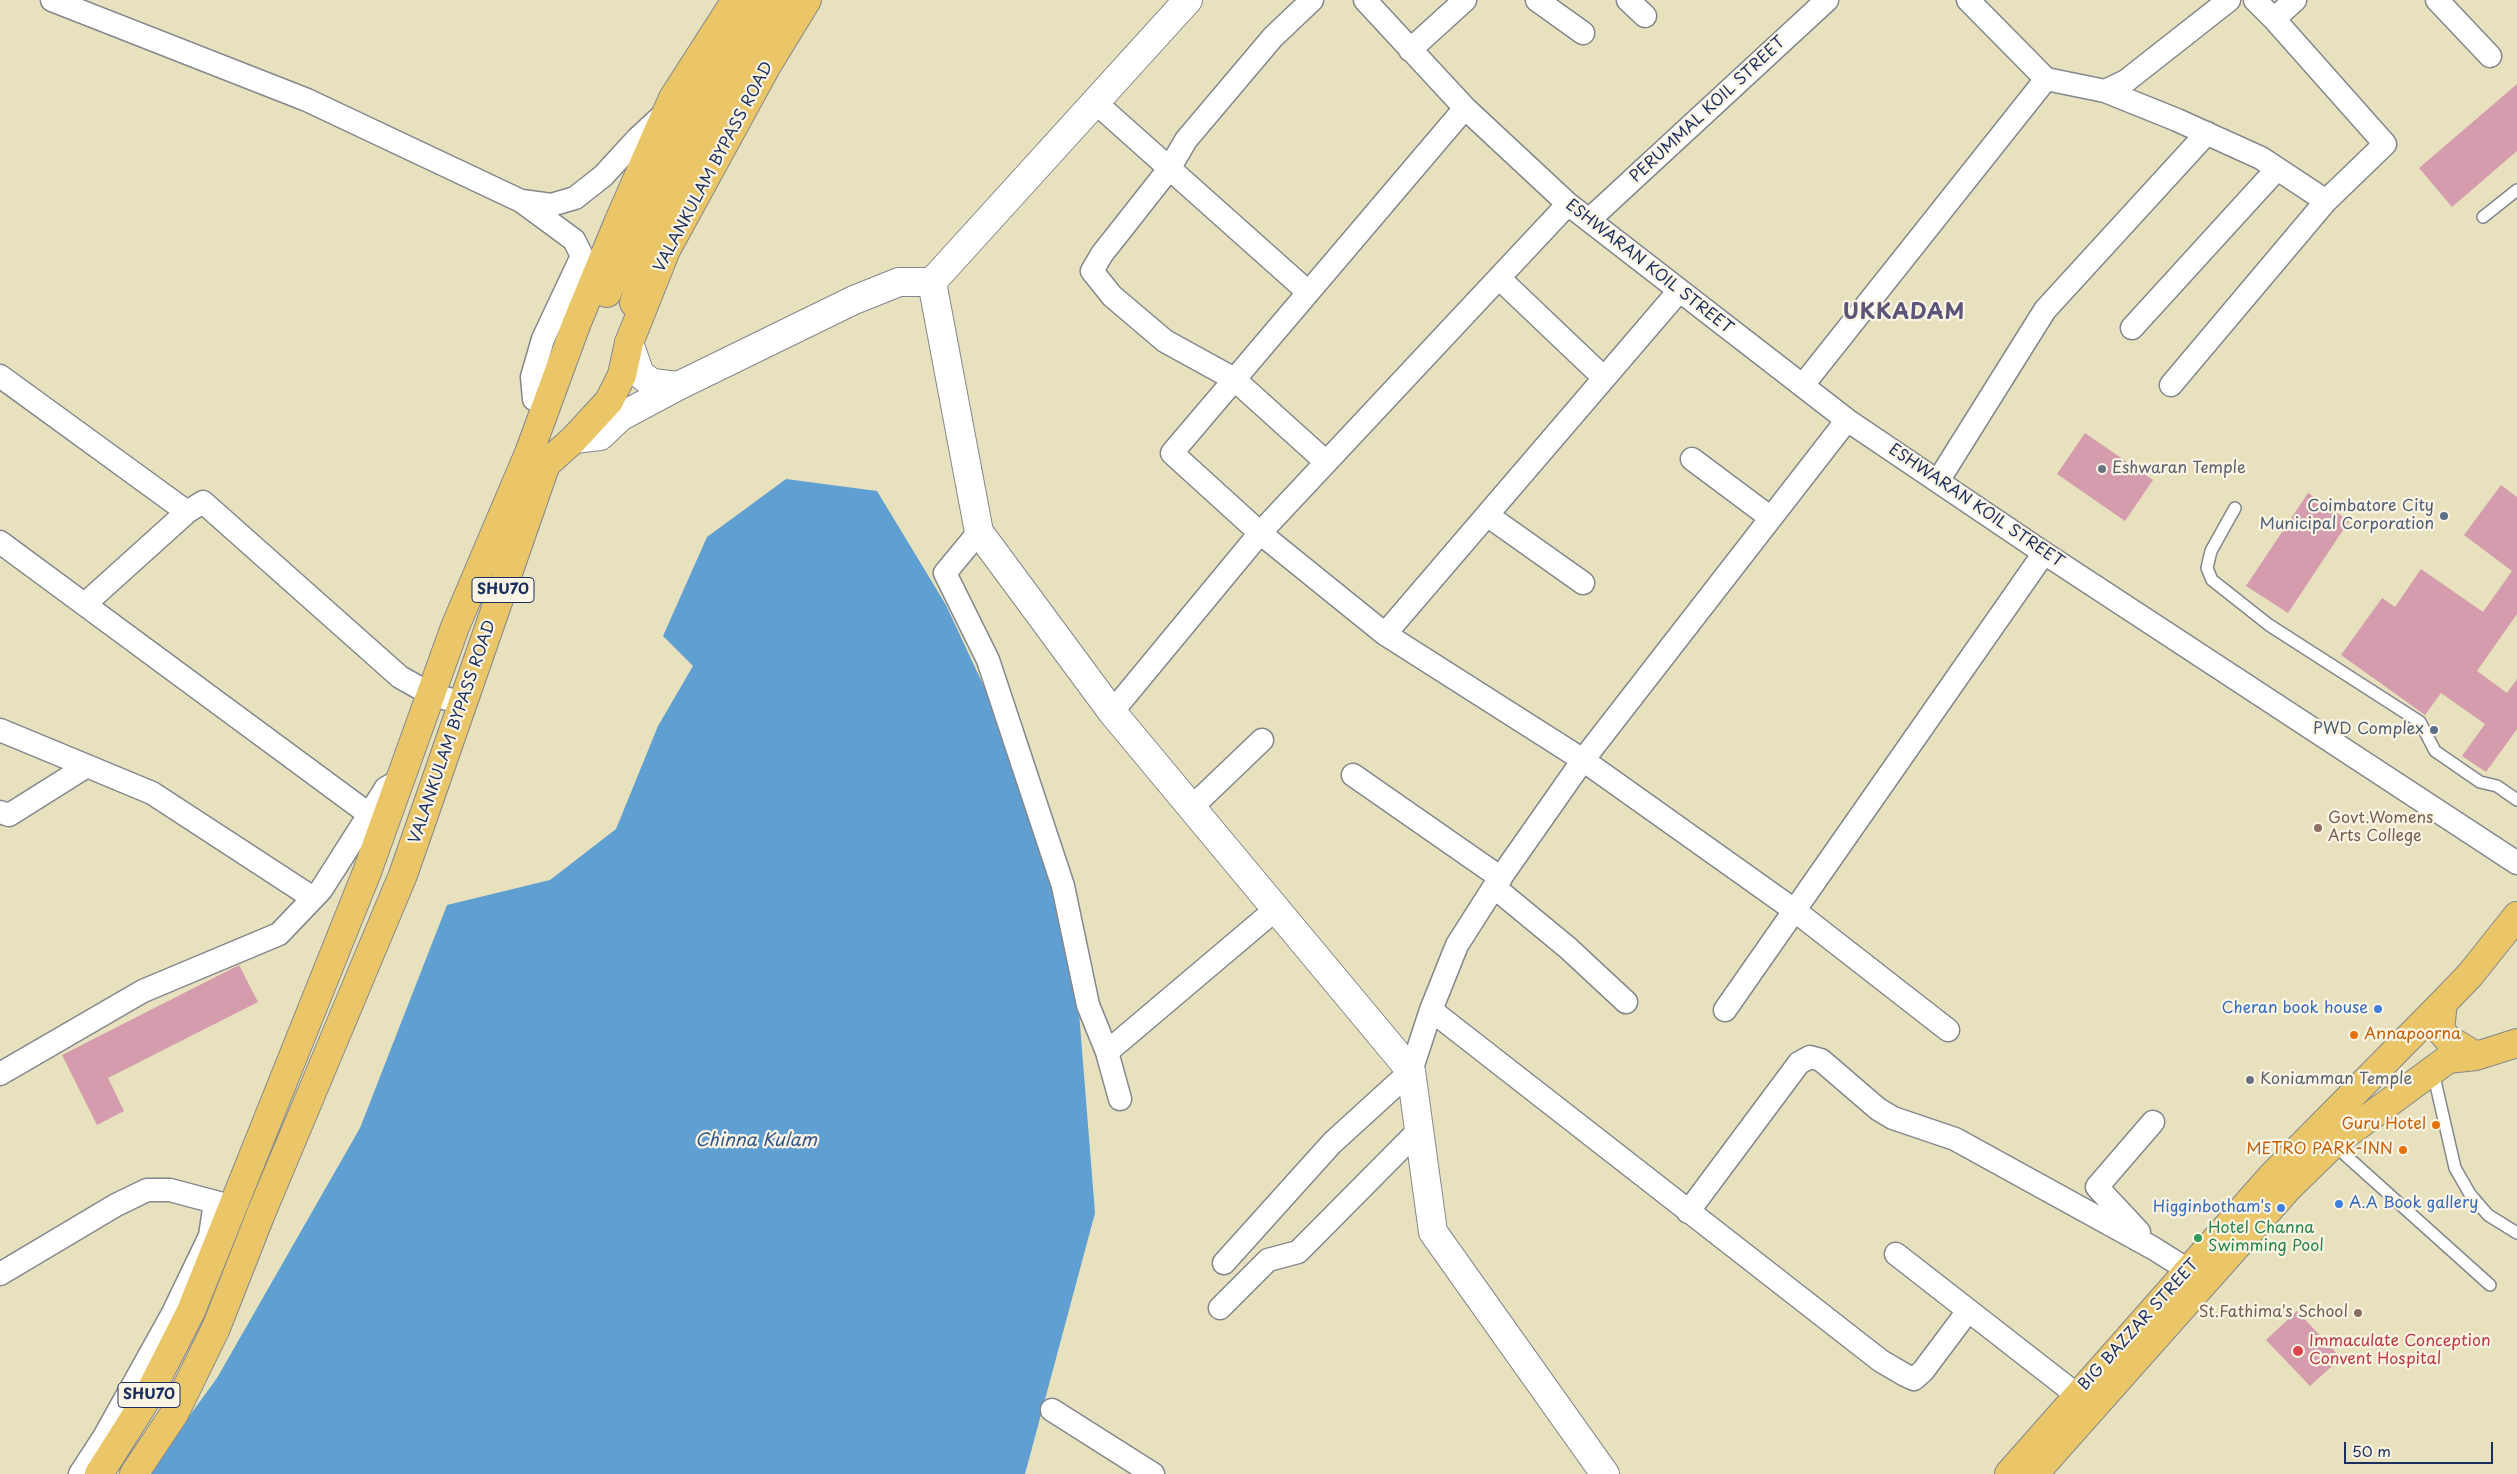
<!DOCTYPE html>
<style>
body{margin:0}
#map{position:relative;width:2517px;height:1474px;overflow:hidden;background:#e8e1be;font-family:"Playpen Sans",sans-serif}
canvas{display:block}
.scale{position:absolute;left:2344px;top:1442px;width:149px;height:22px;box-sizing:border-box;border:2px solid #1b2f5e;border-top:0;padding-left:6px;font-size:15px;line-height:18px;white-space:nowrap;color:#1b2f5e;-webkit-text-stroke:4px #fcf5e5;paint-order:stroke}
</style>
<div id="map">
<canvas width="2517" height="1474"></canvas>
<div class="scale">50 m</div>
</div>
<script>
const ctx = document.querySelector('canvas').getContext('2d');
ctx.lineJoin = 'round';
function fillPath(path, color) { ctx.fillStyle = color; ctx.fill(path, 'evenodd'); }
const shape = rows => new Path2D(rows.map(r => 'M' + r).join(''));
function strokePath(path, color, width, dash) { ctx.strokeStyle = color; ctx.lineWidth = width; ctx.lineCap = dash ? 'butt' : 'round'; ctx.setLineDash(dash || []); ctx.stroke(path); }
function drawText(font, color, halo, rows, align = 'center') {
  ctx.font = font + ' "Playpen Sans",sans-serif'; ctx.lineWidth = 4.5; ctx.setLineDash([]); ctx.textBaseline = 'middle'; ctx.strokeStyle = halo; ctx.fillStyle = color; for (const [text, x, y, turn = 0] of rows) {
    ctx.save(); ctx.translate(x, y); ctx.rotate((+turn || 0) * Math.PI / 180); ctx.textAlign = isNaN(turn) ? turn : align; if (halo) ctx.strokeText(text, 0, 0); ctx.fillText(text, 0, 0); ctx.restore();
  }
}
fillPath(shape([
 [786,479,877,491,946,605,1026,777,1077,987,1095,1213,1025,1474,147,1474,217,1378,360,1128,447,905,550,880,616,829,658,726,693,666,663,636,707,537]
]), '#5f9fd2');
fillPath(shape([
 [2517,84,2517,151,2452,207,2419,168],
 [2085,433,2153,480,2125,521,2057,474],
 [2501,485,2517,497,2517,614,2477,671,2507,693,2517,679,2517,729,2486,772,2462,756,2485,724,2441,693,2425,715,2341,655,2382,598,2395,607,2421,569,2483,612,2512,571,2464,535],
 [2308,493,2349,521,2288,613,2246,586],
 [239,965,258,1002,108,1078,124,1111,97,1125,62,1055],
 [2297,1311,2341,1358,2310,1386,2266,1340]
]), '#d49cad');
const service = shape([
 [2483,217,2517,190],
 [2235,508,2211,551,2207,568,2212,580,2269,625,2420,722,2435,751,2480,782,2497,786,2517,800],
 [2433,1072,2455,1168,2470,1194,2488,1215,2517,1233],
 [2333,1144,2490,1285]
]);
const minor = shape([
 [52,0,307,100,521,201,574,240,582,256,543,339,532,377,534,399,546,408],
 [1312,0,1273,37,1186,140,1169,169,1102,254,1092,271,1112,296,1165,341,1234,379,1326,462],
 [1365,0,1465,108,1568,204,1847,420,2044,553,2517,863],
 [1537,0,1583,33],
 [1628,0,1645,16],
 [1968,0,2046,79,2105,91,2177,120,2261,158,2326,201],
 [2255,0,2274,19,2295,0],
 [2437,0,2490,56],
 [1410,50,1465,0],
 [2105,91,2126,81,2229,0],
 [1095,102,1308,292],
 [1465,108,1172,453,1260,533,1385,634,1583,760,1794,910,1948,1030],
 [522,201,551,205,575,198,603,176,638,138,665,113],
 [1590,219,1827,0],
 [1499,278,1604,378],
 [2132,328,2277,169],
 [0,376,187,512,85,604],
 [1803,385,2046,79],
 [2171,385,2326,201,2385,144,2274,19],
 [1692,459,1771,518],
 [1938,481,2045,310,2207,133],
 [187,512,203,502,400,677,432,695,464,703],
 [1487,515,1583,583],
 [979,532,945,573,988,660,1063,886,1088,1005,1107,1052,1120,1099],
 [0,542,370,815],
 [1385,634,1679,291],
 [1112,712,1260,533,1568,204],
 [0,730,87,766],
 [1353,775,1501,878],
 [1192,807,1262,740],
 [0,812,9,815,87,766,152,793,313,898],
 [1494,887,1568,948,1626,1002],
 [1431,1010,1881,1361,1905,1375,1914,1379,1923,1371,1968,1311],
 [1725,1010,2044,553],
 [1107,1052,1276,909],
 [0,1074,143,991,279,934,321,890,386,788,400,780],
 [1688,1212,1799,1063,1810,1057,1821,1060,1878,1109,1893,1118,1955,1139,2153,1248,2188,1270],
 [2139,1232,2097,1187,2153,1122],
 [1896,1254,2077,1395],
 [1224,1263,1332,1143,1411,1071,1431,1010,1457,945,1494,887,1583,760,1847,420],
 [0,1274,116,1205,147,1190,170,1190,230,1206],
 [1220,1308,1268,1260,1298,1252,1419,1130],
 [1052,1410,1153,1474],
 [80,1474,104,1437,173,1313,210,1236,215,1202]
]);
const tertiary = shape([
 [1188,0,932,282,979,532,1112,712,1411,1071,1433,1232,1605,1474],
 [629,343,640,374,652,383,678,386,854,300,899,282,932,282],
 [574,439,600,436,620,417,678,386]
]);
const primary = shape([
 [99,1474,147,1398,191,1311,367,872,455,627,529,453,576,325,618,223,673,98,736,0],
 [134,1474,174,1414,216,1328,260,1216,403,875,546,464,574,439,609,401,622,375,629,343,666,250,766,67,807,0]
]);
const trunk = shape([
 [607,293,639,222,713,76,759,0],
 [634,303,660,230,730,88,783,0],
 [2443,1003,2440,1030,2448,1039,2476,1056],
 [2009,1474,2272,1176,2443,1003,2470,975,2517,916],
 [2034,1474,2288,1188,2333,1144,2448,1059,2476,1056,2517,1043]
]);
strokePath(service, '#82888e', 14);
strokePath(minor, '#82888e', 25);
strokePath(tertiary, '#82888e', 30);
strokePath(primary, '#82888e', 30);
strokePath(trunk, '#82888e', 30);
strokePath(service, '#fff', 11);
strokePath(minor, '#fff', 22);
strokePath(tertiary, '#fff', 28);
strokePath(primary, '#eac669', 28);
strokePath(trunk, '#eac669', 28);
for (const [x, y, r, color] of [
 [2102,469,5,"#6b7280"],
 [2444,516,5,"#5c6f8a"],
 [2434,730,5,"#5c6f8a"],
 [2318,828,5,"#8d6e63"],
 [2378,1009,5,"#3f7fe0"],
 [2354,1035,5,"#e8710a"],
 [2250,1080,5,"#6b7280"],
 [2436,1125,5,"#e8710a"],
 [2403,1150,5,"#e8710a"],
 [2339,1204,5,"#3f7fe0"],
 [2281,1208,5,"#3f7fe0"],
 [2198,1238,5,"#2e9e5b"],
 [2358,1313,5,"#8d6e63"],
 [2298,1351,6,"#e0444e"]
]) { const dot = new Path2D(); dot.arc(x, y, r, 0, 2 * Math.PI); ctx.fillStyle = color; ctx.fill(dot); strokePath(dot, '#fcf5e5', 2); }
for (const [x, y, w] of [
 [503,590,62],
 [149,1395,62]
]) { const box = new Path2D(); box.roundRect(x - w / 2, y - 12.5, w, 25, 4); ctx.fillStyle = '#fcf5e5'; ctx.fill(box); strokePath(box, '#1b2f5e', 1); }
drawText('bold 15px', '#1b2f5e', null, [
 ["SHU70",503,590],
 ["SHU70",149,1395]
]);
drawText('16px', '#1b2f5e', '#fcf5e5', [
 ["PERUMMAL KOIL STREET",1708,110,-43],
 ["VALANKULAM BYPASS ROAD",714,167,-62],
 ["ESHWARAN KOIL STREET",1649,267,38],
 ["ESHWARAN KOIL STREET",1976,506,34],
 ["VALANKULAM BYPASS ROAD",453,732,-71],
 ["BIG BAZZAR STREET",2139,1325,-48]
]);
drawText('16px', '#5b616d', '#fcf5e5', [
 ["Eshwaran Temple",2112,469],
 ["Koniamman Temple",2260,1080]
], 'left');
drawText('16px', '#4e5e75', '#fcf5e5', [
 ["Coimbatore City",2434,507],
 ["Municipal Corporation",2434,525],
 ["PWD Complex",2424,730]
], 'right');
drawText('16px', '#785e54', '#fcf5e5', [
 ["Govt.Womens",2328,819],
 ["Arts College",2328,837],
 ["St.Fathima's School",2348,1313,"right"]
], 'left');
drawText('16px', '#366cbe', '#fcf5e5', [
 ["Cheran book house",2368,1009],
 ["A.A Book gallery",2349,1204,"left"],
 ["Higginbotham's",2271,1208]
], 'right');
drawText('16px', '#c56008', '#fcf5e5', [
 ["Annapoorna",2364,1035,"left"],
 ["Guru Hotel",2426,1125],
 ["METRO PARK-INN",2393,1150]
], 'right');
drawText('16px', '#27864d', '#fcf5e5', [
 ["Hotel Channa",2208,1229],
 ["Swimming Pool",2208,1247]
], 'left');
drawText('16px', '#be3a42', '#fcf5e5', [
 ["Immaculate Conception",2309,1342],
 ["Convent Hospital",2309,1360]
], 'left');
drawText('italic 18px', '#335687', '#fcf5e5', [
 ["Chinna Kulam",756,1141]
]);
ctx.letterSpacing = '1px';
drawText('bold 21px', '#5c557a', '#fcf5e5', [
 ["UKKADAM",1904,313]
]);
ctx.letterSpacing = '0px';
</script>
